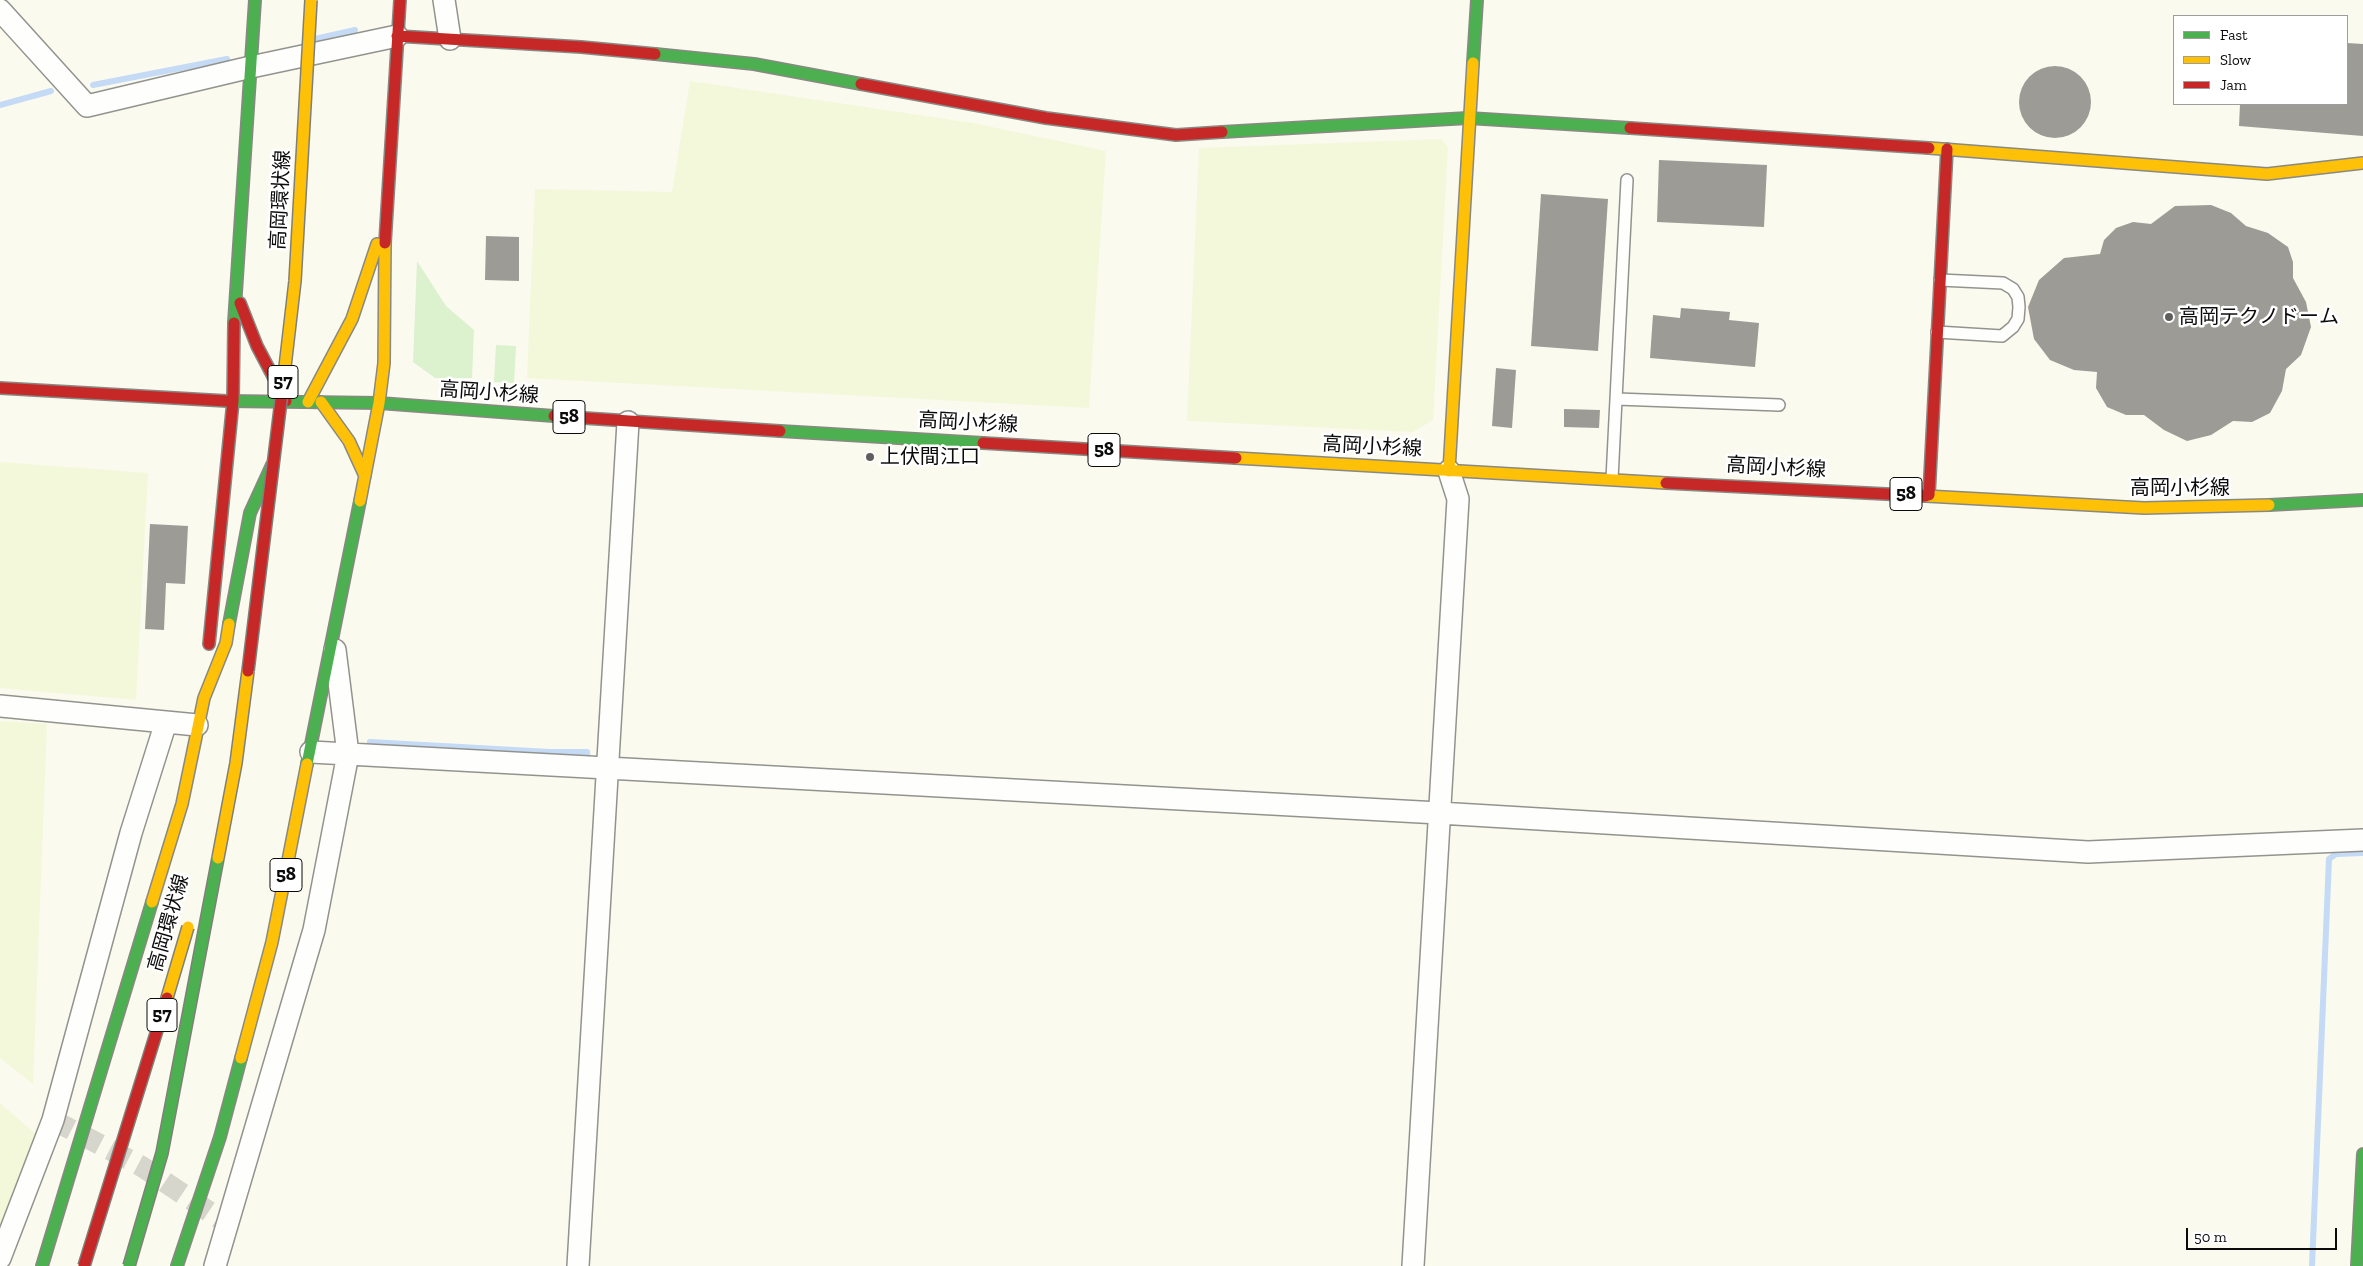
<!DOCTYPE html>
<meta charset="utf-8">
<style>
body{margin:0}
#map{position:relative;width:2363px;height:1266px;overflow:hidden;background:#fafaef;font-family:"Zilla Slab",serif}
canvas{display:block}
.legend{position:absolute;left:2173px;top:15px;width:175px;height:90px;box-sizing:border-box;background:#fff;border:1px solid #9d9d9d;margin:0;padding:6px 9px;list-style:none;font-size:15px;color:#0b0b0b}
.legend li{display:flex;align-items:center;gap:10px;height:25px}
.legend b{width:25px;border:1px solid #9d9d9d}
.scale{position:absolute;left:2186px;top:1228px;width:151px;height:22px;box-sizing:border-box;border:2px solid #0b0b0b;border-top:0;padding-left:6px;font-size:15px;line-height:18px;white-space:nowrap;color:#0b0b0b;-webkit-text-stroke:4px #fff;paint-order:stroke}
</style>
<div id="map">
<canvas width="2363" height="1266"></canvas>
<ul class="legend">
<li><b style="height:6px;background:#4caf50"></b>Fast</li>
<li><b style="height:6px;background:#ffc107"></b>Slow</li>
<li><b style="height:6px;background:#c62828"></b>Jam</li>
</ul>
<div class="scale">50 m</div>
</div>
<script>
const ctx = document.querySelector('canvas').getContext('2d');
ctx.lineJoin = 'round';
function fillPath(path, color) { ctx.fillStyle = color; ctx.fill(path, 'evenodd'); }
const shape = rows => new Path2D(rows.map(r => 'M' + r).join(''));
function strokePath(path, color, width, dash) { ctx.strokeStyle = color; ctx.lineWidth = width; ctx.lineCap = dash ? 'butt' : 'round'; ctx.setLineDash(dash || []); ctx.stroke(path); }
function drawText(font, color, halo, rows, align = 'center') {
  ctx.font = font + ' "Zilla Slab","Noto Sans JP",serif'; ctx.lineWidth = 5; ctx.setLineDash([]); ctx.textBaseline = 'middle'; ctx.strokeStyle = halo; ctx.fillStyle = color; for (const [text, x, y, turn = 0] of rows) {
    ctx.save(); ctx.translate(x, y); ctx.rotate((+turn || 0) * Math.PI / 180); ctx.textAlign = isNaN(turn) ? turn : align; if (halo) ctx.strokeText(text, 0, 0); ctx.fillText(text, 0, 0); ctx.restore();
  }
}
fillPath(shape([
 [690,81,973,123,1106,151,1089,408,527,378,535,189,672,192],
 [1441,139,1448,147,1433,420,1413,432,1187,421,1199,148],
 [0,462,148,473,136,700,0,688],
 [0,721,47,724,33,1084,0,1058],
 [0,1103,36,1134,0,1241]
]), '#f4f8da');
fillPath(shape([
 [417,261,446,306,474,330,472,378,435,378,413,362],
 [496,345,516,346,514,383,494,382]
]), '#dcf1ce');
strokePath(shape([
 [315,39,355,30],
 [93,85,227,59],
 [0,105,51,91],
 [370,742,550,752,587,752,588,763],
 [2312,1266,2329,859,2336,854,2363,853]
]), '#c4daf5', 6);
fillPath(shape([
 [2347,43,2363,44,2363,136,2239,126,2240,104,2347,104],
 '2019 102a36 36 0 1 1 72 0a36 36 0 1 1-72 0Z',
 [1659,160,1767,165,1764,227,1657,222],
 [1541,194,1608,199,1598,351,1531,346],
 [2211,205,2231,213,2246,226,2268,233,2288,247,2293,262,2293,278,2306,302,2311,327,2301,355,2286,369,2282,391,2270,413,2252,422,2233,421,2211,435,2187,441,2164,430,2144,415,2126,415,2107,407,2096,388,2097,372,2074,370,2050,360,2034,339,2028,307,2039,280,2064,258,2100,254,2104,240,2116,228,2133,222,2151,224,2175,206],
 [486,236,519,237,519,281,485,280],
 [1681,308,1730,312,1729,320,1759,323,1755,367,1650,358,1653,315,1680,318],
 [1496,368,1516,370,1512,428,1492,426],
 [1564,409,1600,410,1599,428,1564,427],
 [150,524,188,526,185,584,166,583,164,630,145,629]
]), '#9c9b95');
strokePath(shape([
 [53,1120,141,1166,226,1223]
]), '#d6d6cd', 21, [21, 11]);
const lane = shape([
 [1937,332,2002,336,2013,327,2018,319,2019,307,2018,297,2013,289,2003,283,1940,280],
 [1617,399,1779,405],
 [1612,479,1627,180]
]);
const street = shape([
 [444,0,450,39],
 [0,10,87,106,251,67,397,36],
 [0,706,197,725],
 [311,752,1439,813,2088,852,2363,840],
 [0,1258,53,1120,131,833,166,722],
 [215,1266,314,930,348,754,335,650],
 [578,1266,628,422],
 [1413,1266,1458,499,1449,471]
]);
const fast = shape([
 [655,54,754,64,861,84],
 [1473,63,1477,0],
 [1222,132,1468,118,1630,128],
 [234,323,255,0],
 [227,401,379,403,554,416],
 [780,431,983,443],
 [2269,505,2363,500],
 [229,624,250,513,272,465],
 [307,764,360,501],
 [42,1266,152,902],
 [177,1266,220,1137,241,1058],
 [2357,1266,2363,1154]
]);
const slow = shape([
 [1929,148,2267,174,2363,163],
 [308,402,352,319,377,244],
 [321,402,349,441,365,476],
 [1236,458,1666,483],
 [1449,471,1473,63],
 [1926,496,2144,508,2269,505],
 [360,501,379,403,384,363,385,243],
 [152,902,182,804,204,698,226,643,229,624],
 [241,1058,272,942,307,764]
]);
const jam = shape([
 [397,36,581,47,655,54],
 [861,84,1046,118,1176,135,1222,132],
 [1630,128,1929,148],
 [385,243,400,0],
 [240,303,257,346,286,401],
 [0,388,227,401],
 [554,416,780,431],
 [983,443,1236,458],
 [1666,483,1926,496],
 [1929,495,1947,149],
 [209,644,233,401,234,323]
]);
strokePath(lane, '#93938e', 14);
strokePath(street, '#93938e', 24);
strokePath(fast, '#898984', 14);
strokePath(slow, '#898984', 14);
strokePath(jam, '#898984', 14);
strokePath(lane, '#fefefd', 11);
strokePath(street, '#fefefd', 21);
strokePath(fast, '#4caf50', 11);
strokePath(slow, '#ffc107', 11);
strokePath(jam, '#c62828', 11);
const fastBridge = shape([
 [129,1266,162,1153,218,858]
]);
const slowBridge = shape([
 [283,384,295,281,311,0],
 [218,858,236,763,248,671],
 [167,998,188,927]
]);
const jamBridge = shape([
 [248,671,283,384],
 [84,1266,167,998]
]);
strokePath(fastBridge, '#80807b', 14, []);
strokePath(slowBridge, '#80807b', 14, []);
strokePath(jamBridge, '#80807b', 14, []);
strokePath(fastBridge, '#4caf50', 11);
strokePath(slowBridge, '#ffc107', 11);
strokePath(jamBridge, '#c62828', 11);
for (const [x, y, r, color] of [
 [2169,317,5,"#5f5f5b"],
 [870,457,5,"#5f5f5b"]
]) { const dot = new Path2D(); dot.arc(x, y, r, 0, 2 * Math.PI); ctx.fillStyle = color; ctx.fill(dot); strokePath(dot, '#fff', 2); }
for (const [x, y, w] of [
 [283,382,30],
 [569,417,32],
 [1104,450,32],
 [1906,494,32],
 [286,875,32],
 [162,1015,30]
]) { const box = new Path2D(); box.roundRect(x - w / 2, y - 16.5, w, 33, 4); ctx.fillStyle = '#fff'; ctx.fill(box); strokePath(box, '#0b0b0b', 1); }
drawText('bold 19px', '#0b0b0b', null, [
 ["57",283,382],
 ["58",569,417],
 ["58",1104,450],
 ["58",1906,494],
 ["58",286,875],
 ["57",162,1015]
]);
drawText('20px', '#0b0b0b', '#fff', [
 ["高岡環状線",281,200,-87],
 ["高岡小杉線",489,393,4],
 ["高岡小杉線",968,423,3],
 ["高岡小杉線",1372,447,3],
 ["高岡小杉線",1776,468,3],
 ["高岡小杉線",2180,488],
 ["高岡環状線",169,923,-74]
]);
drawText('20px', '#0b0b0b', '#fff', [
 ["高岡テクノドーム",2179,317],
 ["上伏間江口",880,457]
], 'left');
</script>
